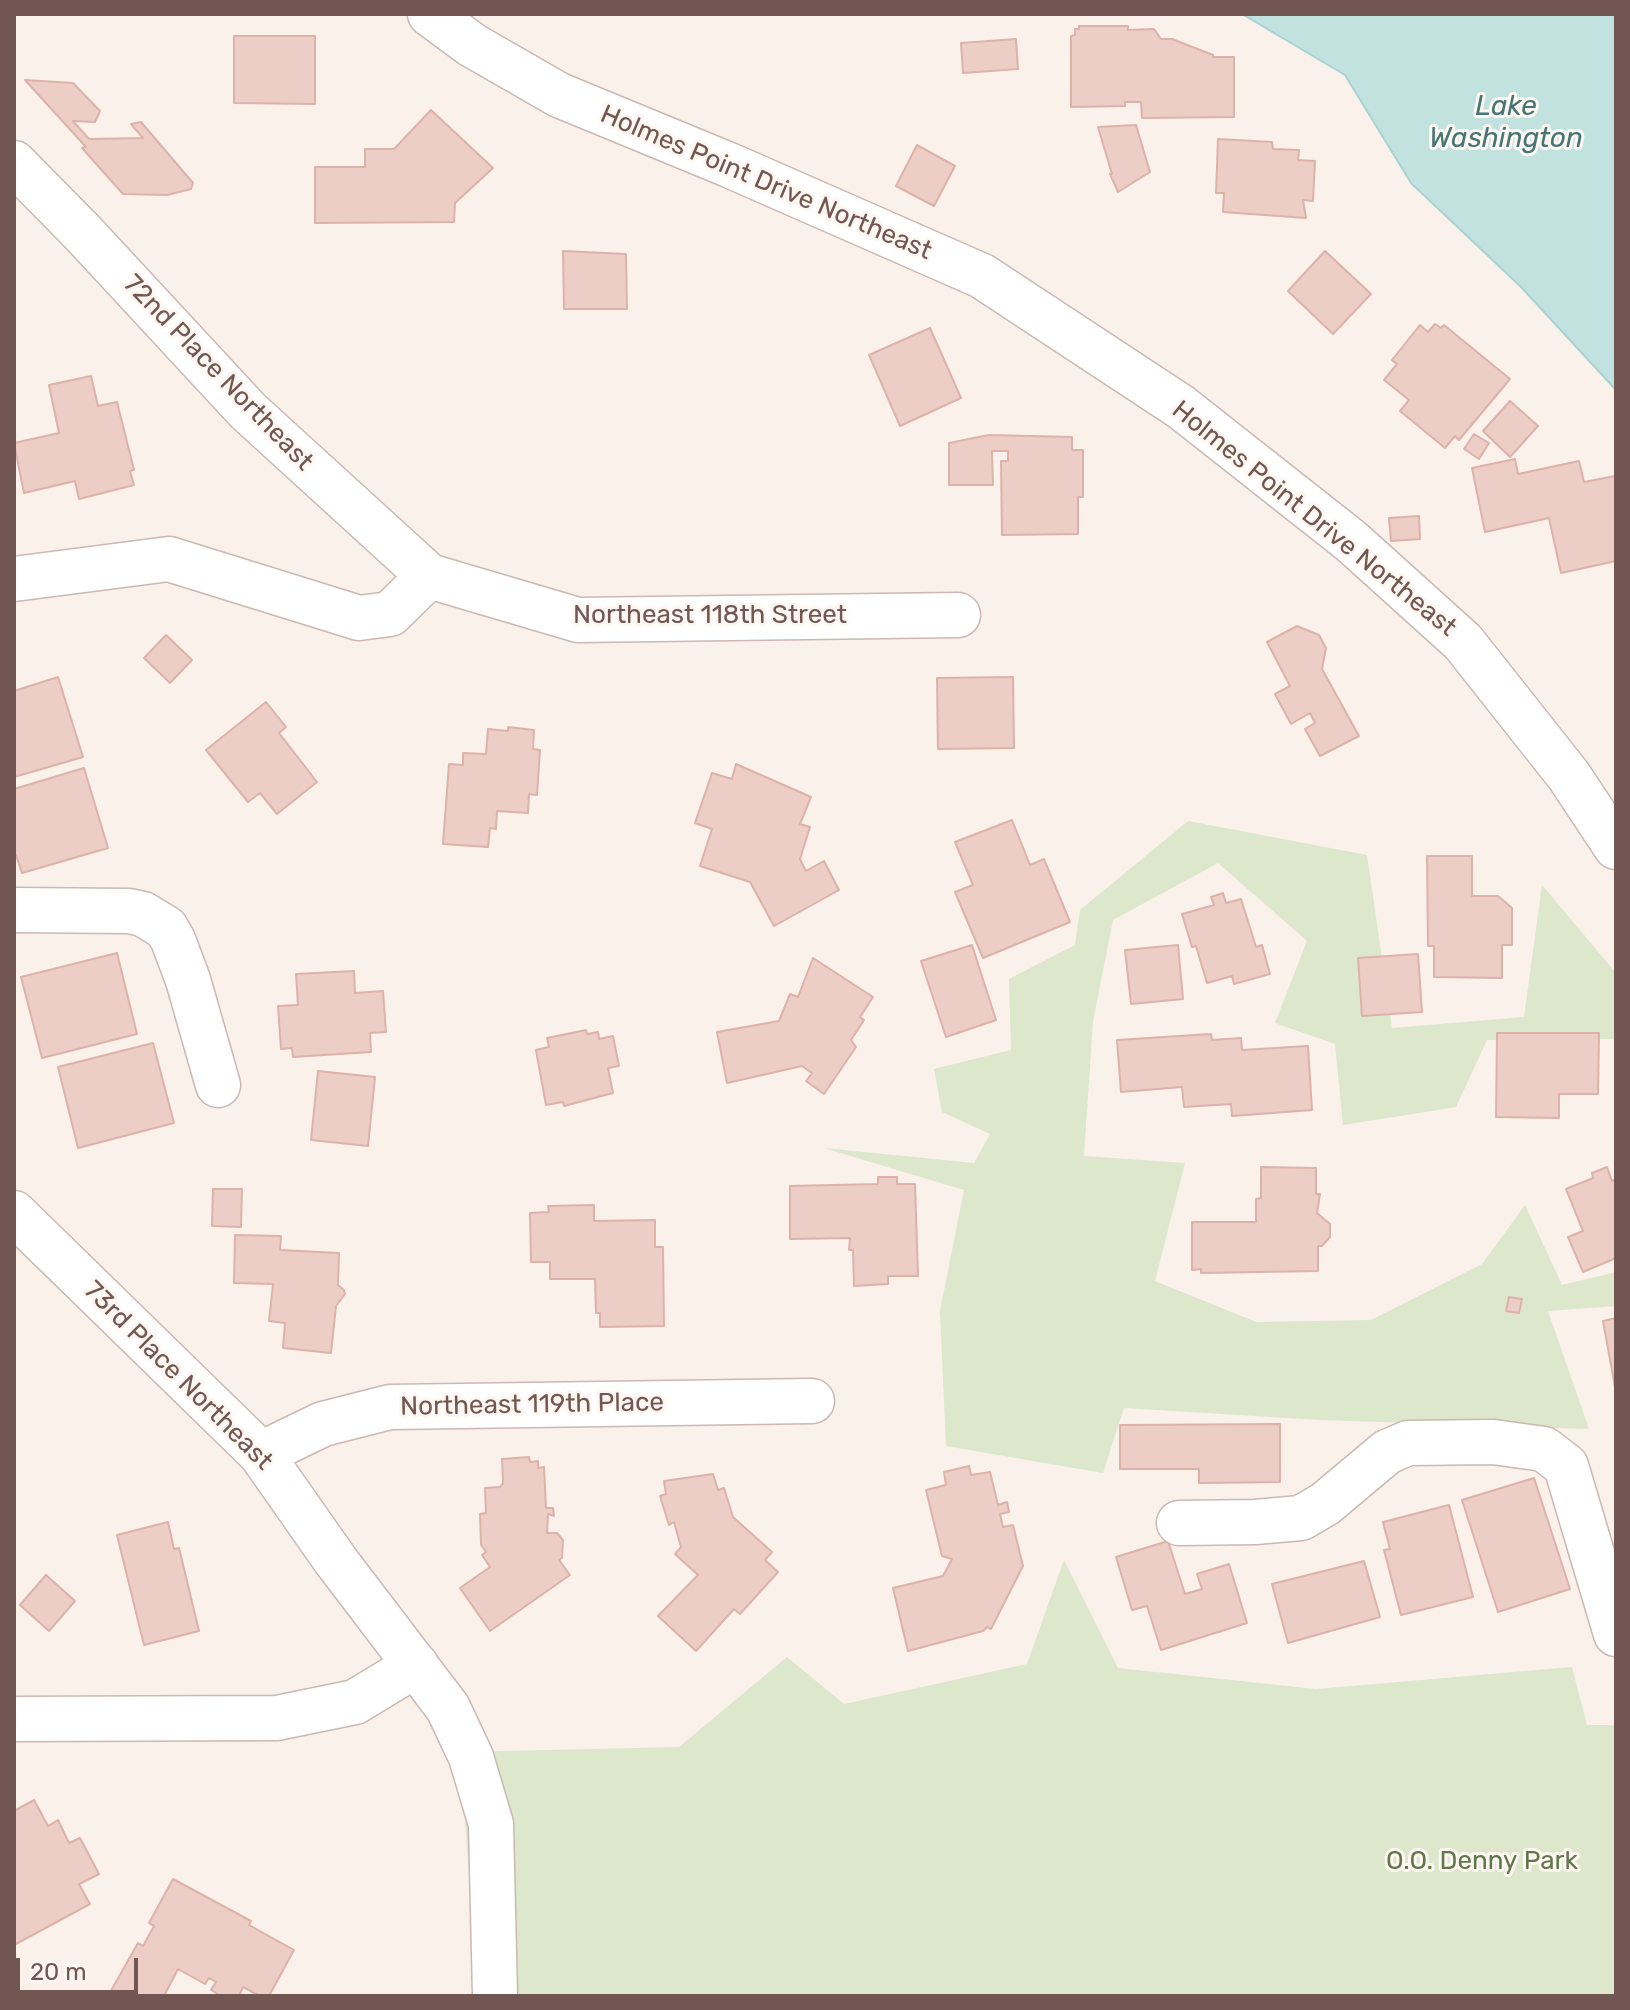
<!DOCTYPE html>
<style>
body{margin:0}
#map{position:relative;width:1630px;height:2010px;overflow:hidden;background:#faf1eb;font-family:Rubik,sans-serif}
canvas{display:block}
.frame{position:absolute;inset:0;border:16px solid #725651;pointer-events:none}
.scale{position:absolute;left:16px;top:1958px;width:122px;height:36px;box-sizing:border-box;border:4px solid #725651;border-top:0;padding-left:10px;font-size:24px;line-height:28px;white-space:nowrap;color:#725651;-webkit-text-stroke:6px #fdf6f1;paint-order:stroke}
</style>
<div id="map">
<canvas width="1630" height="2010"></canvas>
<div class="frame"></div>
<div class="scale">20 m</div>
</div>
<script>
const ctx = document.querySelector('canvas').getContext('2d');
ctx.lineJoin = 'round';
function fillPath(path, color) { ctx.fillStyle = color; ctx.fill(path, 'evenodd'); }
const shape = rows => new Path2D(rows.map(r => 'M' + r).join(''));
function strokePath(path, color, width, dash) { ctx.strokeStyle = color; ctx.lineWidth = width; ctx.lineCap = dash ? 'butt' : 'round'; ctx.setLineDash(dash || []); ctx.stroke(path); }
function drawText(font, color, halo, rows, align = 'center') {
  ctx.font = font + ' Rubik,sans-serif'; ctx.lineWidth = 6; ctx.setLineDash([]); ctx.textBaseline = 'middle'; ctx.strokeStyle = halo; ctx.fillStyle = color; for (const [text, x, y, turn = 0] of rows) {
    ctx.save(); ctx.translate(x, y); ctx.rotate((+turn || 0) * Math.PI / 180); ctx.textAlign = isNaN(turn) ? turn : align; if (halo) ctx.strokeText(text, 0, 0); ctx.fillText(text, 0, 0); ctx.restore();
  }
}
fillPath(shape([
 [1188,821,1367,855,1392,1028,1524,1017,1542,885,1616,973,1616,1039,1487,1040,1456,1107,1343,1125,1335,1044,1275,1023,1307,941,1218,863,1113,920,1093,1021,1084,1156,1185,1163,1155,1281,1256,1322,1371,1320,1482,1264,1525,1205,1562,1285,1616,1272,1616,1306,1548,1311,1589,1429,1321,1420,1124,1408,1103,1473,946,1446,940,1311,964,1190,824,1148,974,1163,990,1134,942,1112,934,1069,1011,1050,1009,979,1075,945,1080,910],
 [1064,1560,1118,1668,1316,1689,1572,1667,1587,1725,1616,1725,1616,1996,478,1996,460,1752,679,1747,787,1657,844,1704,1027,1664]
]), '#dce7cb');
const water = shape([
 [1242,14,1616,14,1616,390,1521,287,1411,183,1345,75,1242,14]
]);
fillPath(water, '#c2e2e0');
strokePath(water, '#a9d2d1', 2);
const building = shape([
 [1079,26,1128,26,1128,30,1154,29,1161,39,1172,39,1213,55,1213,57,1234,57,1234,117,1142,118,1141,102,1125,102,1125,106,1071,107,1071,36,1075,35,1075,29,1079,29,1079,26],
 [234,36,315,36,315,104,234,103,234,36],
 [1016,39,1018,69,963,73,961,43,1016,39],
 [25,80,73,83,100,111,95,122,73,121,89,139,143,138,131,124,141,122,193,183,191,189,167,195,123,194,82,148,86,147,25,80],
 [431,110,493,168,455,203,454,222,315,223,315,167,365,167,365,149,394,149,431,110],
 [1136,125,1150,172,1118,192,1110,174,1112,174,1098,127,1136,125],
 [1218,139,1272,142,1273,149,1299,150,1298,160,1315,161,1313,201,1303,200,1306,218,1223,212,1224,193,1216,193,1218,139],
 [917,145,955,166,934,206,896,186,917,145],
 [563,251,626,254,627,309,564,309,563,251],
 [1325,251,1371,294,1333,334,1288,291,1325,251],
 [1435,324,1441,328,1444,325,1510,379,1459,440,1455,436,1445,448,1400,411,1409,400,1384,380,1397,364,1392,360,1420,325,1428,332,1435,324],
 [930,328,961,398,900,426,869,355,930,328],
 [91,376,98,406,117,402,134,470,130,471,134,485,79,499,75,481,24,493,14,443,59,433,49,385,91,376],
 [1510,401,1538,426,1510,457,1483,431,1510,401],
 [1474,434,1489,443,1479,459,1464,449,1474,434],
 [989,435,1072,437,1072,450,1083,450,1083,497,1078,497,1078,534,1002,535,1001,461,1008,461,1008,451,992,451,993,485,949,485,949,443,989,435],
 [1515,459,1518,474,1579,461,1584,482,1615,476,1616,561,1561,573,1549,518,1485,532,1472,468,1515,459],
 [1419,516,1420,539,1391,541,1389,518,1419,516],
 [1297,626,1319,635,1326,648,1322,669,1359,736,1320,756,1305,729,1315,723,1310,713,1291,724,1275,694,1290,686,1267,642,1297,626],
 [166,635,192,660,170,683,144,658,166,635],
 [58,677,83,757,14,777,14,691,58,677],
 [1013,677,1014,748,938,749,937,678,1013,677],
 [266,702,286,727,279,733,317,782,277,814,260,793,248,802,206,750,266,702],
 [508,727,534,730,533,749,540,750,537,795,529,794,528,813,497,811,496,829,490,828,488,847,443,844,449,764,463,765,463,753,486,754,488,729,508,731,508,727],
 [736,764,811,797,800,824,810,827,800,859,806,871,824,861,839,890,774,926,750,882,700,866,712,829,695,823,712,773,732,779,736,764],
 [84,768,108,848,22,873,16,855,14,856,14,789,84,768],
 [1012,820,1030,865,1044,859,1070,922,983,958,955,892,973,885,955,842,1012,820],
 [1427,856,1472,856,1472,896,1498,896,1512,908,1512,945,1502,945,1502,978,1434,977,1434,946,1428,946,1427,856],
 [1223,893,1226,903,1241,899,1256,947,1262,945,1270,974,1234,984,1232,976,1207,983,1196,946,1192,947,1182,914,1214,905,1211,897,1223,893],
 [972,945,996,1020,946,1037,921,961,972,945],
 [1178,945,1183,999,1131,1004,1125,950,1178,945],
 [117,953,137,1034,42,1058,21,977,117,953],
 [1418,954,1422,1012,1362,1016,1358,958,1418,954],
 [813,958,873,997,860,1017,864,1020,851,1040,856,1047,824,1094,806,1081,812,1073,802,1066,727,1083,717,1032,779,1021,790,994,798,997,813,958],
 [354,971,355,993,383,991,386,1032,370,1033,371,1052,293,1057,292,1048,281,1049,278,1006,298,1005,296,974,354,971],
 [586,1030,587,1034,598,1032,599,1039,613,1036,619,1066,608,1068,613,1093,564,1106,563,1102,546,1105,536,1050,549,1047,547,1038,586,1030],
 [1497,1033,1599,1033,1598,1094,1559,1094,1559,1118,1496,1117,1497,1033],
 [1211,1034,1212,1040,1241,1038,1242,1050,1308,1046,1312,1110,1232,1116,1231,1104,1184,1107,1182,1087,1121,1092,1117,1040,1211,1034],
 [153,1043,174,1123,78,1148,58,1067,153,1043],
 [318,1071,375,1077,368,1146,311,1140,318,1071],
 [1261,1167,1316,1168,1316,1194,1320,1194,1317,1213,1330,1224,1330,1237,1322,1246,1318,1246,1318,1271,1201,1273,1201,1269,1192,1270,1192,1222,1256,1222,1256,1199,1261,1198,1261,1167],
 [1607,1167,1612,1181,1616,1179,1616,1258,1583,1272,1568,1237,1583,1231,1566,1189,1593,1178,1592,1173,1607,1167],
 [878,1177,897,1177,897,1184,915,1184,918,1276,888,1276,888,1284,854,1286,853,1250,849,1250,850,1238,790,1239,790,1186,878,1184,878,1177],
 [213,1189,242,1189,241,1227,212,1226,213,1189],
 [594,1205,594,1221,655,1220,655,1247,663,1247,664,1326,600,1327,600,1313,596,1313,595,1279,550,1279,550,1262,531,1262,530,1213,549,1212,548,1206,594,1205],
 [235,1235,281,1236,280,1250,339,1253,338,1285,344,1290,345,1294,336,1306,331,1353,283,1348,285,1323,269,1321,273,1284,234,1283,235,1235],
 [1509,1297,1522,1299,1519,1313,1506,1311,1509,1297],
 [1616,1318,1616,1387,1615,1387,1603,1321,1616,1318],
 [1280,1424,1280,1482,1199,1483,1199,1469,1120,1469,1120,1425,1280,1424],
 [529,1457,530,1462,538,1461,538,1468,544,1467,546,1508,553,1508,554,1516,548,1514,547,1533,557,1533,563,1540,562,1558,559,1560,570,1575,490,1631,460,1588,490,1567,482,1555,486,1552,481,1545,480,1514,486,1513,485,1488,500,1487,503,1483,502,1459,529,1457],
 [969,1466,971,1475,990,1472,998,1505,1007,1502,1009,1512,1000,1514,1003,1527,1013,1525,1023,1566,991,1629,987,1627,983,1631,908,1651,893,1588,943,1576,952,1559,942,1556,926,1490,946,1485,944,1472,969,1466],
 [713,1474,718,1490,724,1488,733,1517,772,1552,765,1560,778,1572,740,1614,734,1609,696,1651,658,1616,698,1575,675,1554,681,1547,674,1522,669,1525,660,1496,666,1494,664,1481,713,1474],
 [1534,1478,1570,1589,1498,1612,1462,1500,1534,1478],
 [1449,1505,1473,1597,1401,1615,1384,1550,1390,1549,1383,1522,1449,1505],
 [168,1522,174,1549,179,1548,199,1631,144,1645,117,1535,168,1522],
 [1168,1541,1185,1594,1202,1589,1197,1574,1229,1564,1247,1623,1161,1650,1147,1606,1132,1610,1116,1557,1168,1541],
 [1364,1561,1380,1617,1288,1643,1272,1584,1364,1561],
 [46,1575,75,1601,49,1631,20,1605,46,1575],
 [34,1800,48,1826,58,1820,69,1843,80,1838,99,1874,79,1884,90,1904,14,1945,14,1811,34,1800],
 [173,1879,251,1921,249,1925,294,1950,269,1996,260,1996,243,1987,239,1996,221,1996,211,1990,216,1982,209,1978,205,1984,178,1969,164,1996,108,1996,138,1943,143,1946,154,1926,149,1923,173,1879]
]);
fillPath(building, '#eccec6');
strokePath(building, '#ddb2a9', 2);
const minor = shape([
 [430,14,472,45,559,95,729,165,982,276,1181,407,1351,541,1463,642,1569,776,1616,847],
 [14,163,83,233,248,411,429,576],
 [14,579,169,559,359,618,390,614,429,576,578,620,958,615],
 [14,910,129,911,143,914,166,928,173,940,188,980,218,1085],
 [14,1213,261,1454,336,1561,448,1708,471,1757,491,1824,495,1996],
 [261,1454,323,1424,390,1407,812,1401],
 [1179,1523,1255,1522,1301,1518,1325,1504,1387,1452,1408,1443,1493,1442,1544,1449,1566,1466,1616,1634],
 [14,1719,277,1718,355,1702,416,1665]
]);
strokePath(minor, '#cbb8b2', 47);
strokePath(minor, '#fff', 44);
drawText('26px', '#725651', '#fdf6f1', [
 ["Holmes Point Drive Northeast",766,183,23],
 ["72nd Place Northeast",218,373,46],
 ["Holmes Point Drive Northeast",1314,519,39],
 ["Northeast 118th Street",710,615],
 ["73rd Place Northeast",178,1376,45],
 ["Northeast 119th Place",532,1405,-1]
]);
drawText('26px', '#60774b', '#fdf6f1', [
 ["O.O. Denny Park",1482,1861]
]);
drawText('italic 28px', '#467674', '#fdf6f1', [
 ["Lake",1506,107],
 ["Washington",1506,139]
]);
</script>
